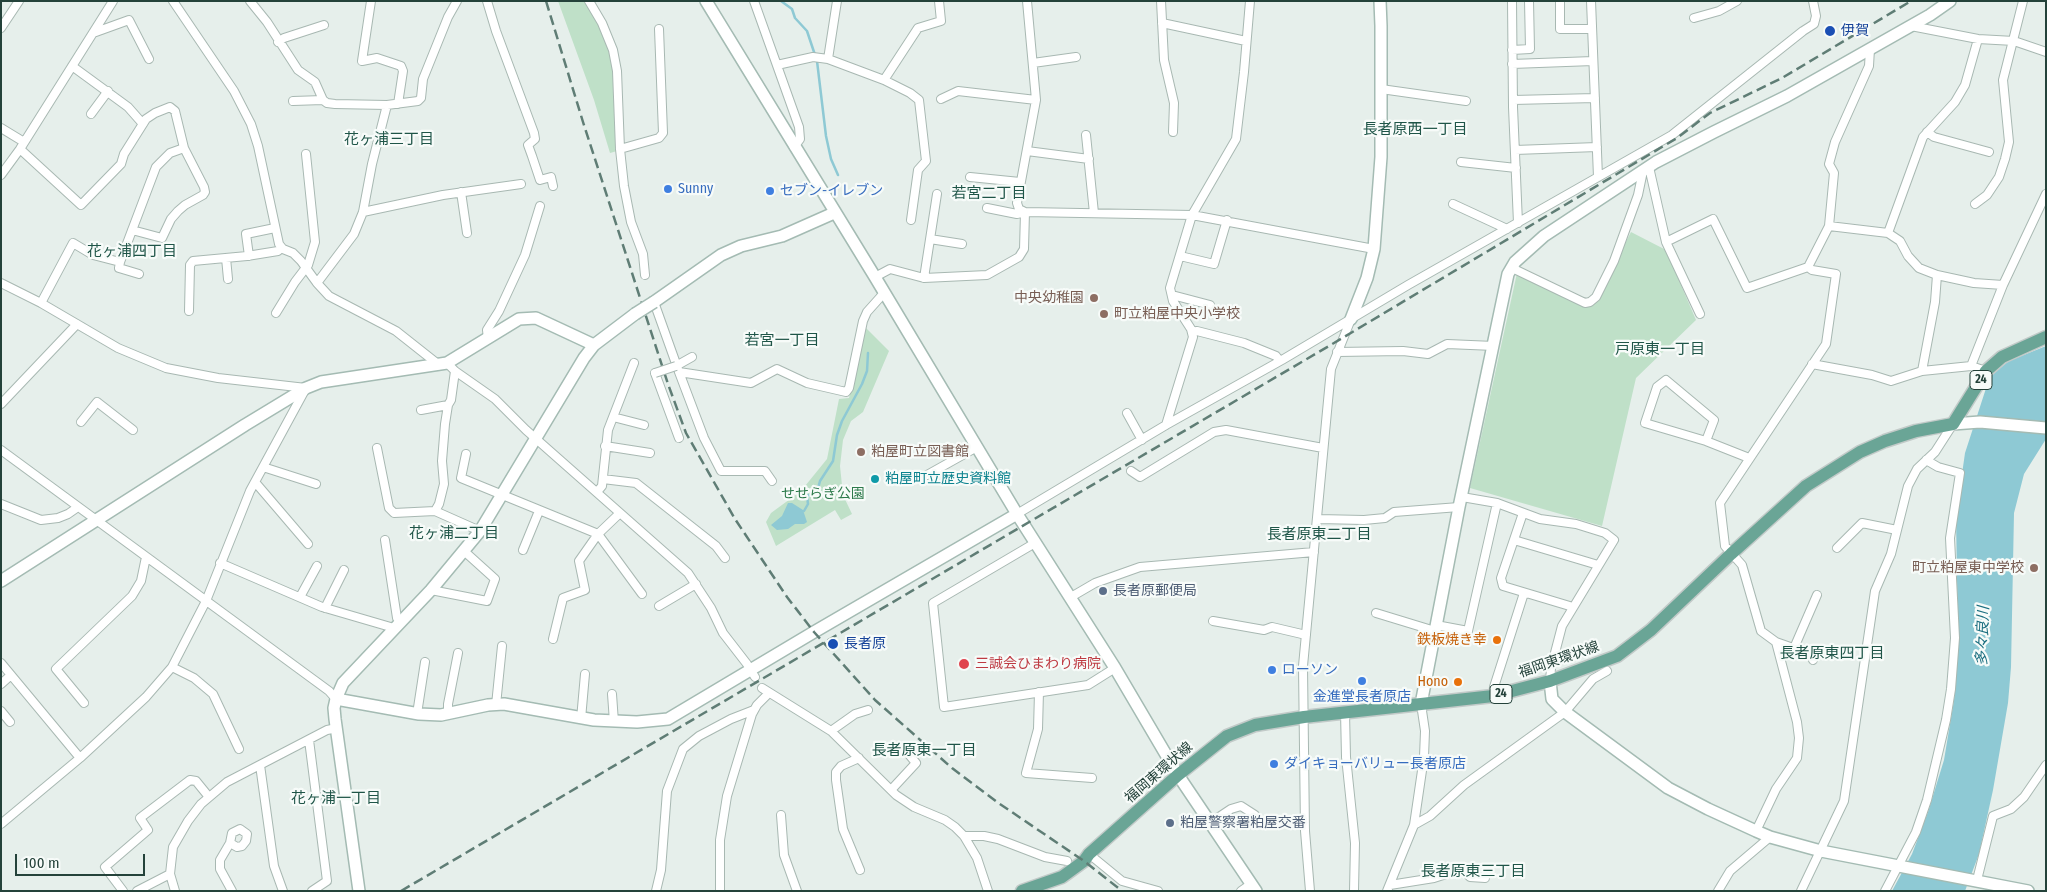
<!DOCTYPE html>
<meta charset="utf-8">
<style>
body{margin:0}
#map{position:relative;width:2047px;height:892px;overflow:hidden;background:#e6efeb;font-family:"Fira Sans Condensed",sans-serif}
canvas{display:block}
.frame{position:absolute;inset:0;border:2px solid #24423a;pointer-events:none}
.scale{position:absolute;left:15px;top:854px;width:130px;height:22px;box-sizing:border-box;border:2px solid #24423a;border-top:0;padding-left:6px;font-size:15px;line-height:18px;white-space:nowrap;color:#24423a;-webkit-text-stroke:4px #f7fbf9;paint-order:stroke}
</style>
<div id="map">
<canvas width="2047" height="892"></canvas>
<div class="frame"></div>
<div class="scale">100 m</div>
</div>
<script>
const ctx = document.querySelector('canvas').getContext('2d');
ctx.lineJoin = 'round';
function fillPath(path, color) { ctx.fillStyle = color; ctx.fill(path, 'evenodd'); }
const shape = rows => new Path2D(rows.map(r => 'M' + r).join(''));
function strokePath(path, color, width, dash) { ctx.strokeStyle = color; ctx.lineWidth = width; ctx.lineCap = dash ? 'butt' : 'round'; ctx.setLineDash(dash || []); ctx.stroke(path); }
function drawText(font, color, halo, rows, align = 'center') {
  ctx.font = font + ' "Fira Sans Condensed","Noto Sans JP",sans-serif'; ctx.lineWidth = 4.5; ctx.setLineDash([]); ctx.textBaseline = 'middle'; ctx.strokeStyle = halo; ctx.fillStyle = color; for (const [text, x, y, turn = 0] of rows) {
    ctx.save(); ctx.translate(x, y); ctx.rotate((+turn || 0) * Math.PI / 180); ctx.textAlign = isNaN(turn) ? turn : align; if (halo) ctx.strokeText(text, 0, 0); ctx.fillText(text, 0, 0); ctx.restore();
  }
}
fillPath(shape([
 [558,1,586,1,603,34,611,54,614,74,617,151,610,153,594,100],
 [1631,232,1666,250,1696,320,1636,378,1602,526,1470,488,1517,273,1588,307,1596,299],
 [865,327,889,351,863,412,851,421,843,440,840,466,843,495,852,514,841,520,835,510,776,546,766,522,771,513,801,491,827,459,839,399,849,398]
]), '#bfe0c8');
fillPath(shape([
 [2046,346,2046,439,2024,474,2014,513,2011,667,2008,703,1993,790,1979,854,1965,891,1892,891,1912,854,1928,812,1944,760,1954,700,1958,643,1956,516,1965,453,1990,376,2009,361],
 [788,503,792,503,803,510,807,522,804,524,795,524,788,529,777,530,771,525,782,516]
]), '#8ec9d4');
strokePath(shape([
 [781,1,792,9,795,18,807,31,817,61,826,136,831,159,838,175],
 [804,511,808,504,807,496,817,492,820,481,833,461,837,435,842,421,862,384,867,371,868,353]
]), '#8ec9d4', 2.5);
const street = shape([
 [173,1,234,91,251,124,258,146,279,244,283,249,293,253,301,261,317,283,329,296,396,331,439,365],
 [250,1,267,22,298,70,315,82,323,100,327,103,335,104,387,105,418,101,421,98,423,79,448,17,457,1],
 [371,1,362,61,377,58,401,66,403,71,398,104],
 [487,1,496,31,534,133,535,139,528,145,532,156,540,180,551,177,553,186],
 [589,1,602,23,613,50,617,71,620,149,624,186,631,222,643,254,645,275],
 [754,1,799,127,800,139,794,147],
 [1161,1,1164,60,1174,103,1173,132],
 [1512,1,1513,107,1518,223],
 [1560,1,1560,29,1592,29],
 [1591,1,1598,177],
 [1694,18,1719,11,1737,1],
 [1162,23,1246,41],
 [1911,26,1978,39,2014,41,2046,52],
 [1,28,19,1],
 [93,33,129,20,149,59],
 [278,42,284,38,324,25],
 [1512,50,1530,49,1529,1],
 [828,59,837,1],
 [1033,63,1076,57],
 [1512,64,1593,61],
 [777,65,813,57,828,59,884,80,910,93,919,100,926,161,918,170,911,220],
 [72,66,128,107,143,124],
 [884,80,918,28,941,21,939,1],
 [1381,89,1466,101],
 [941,99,958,91,1036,100],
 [1513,100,1595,98],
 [293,101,323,100],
 [91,114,108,91],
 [1,128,24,142],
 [1927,132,1934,137,1989,152],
 [1086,135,1094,213],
 [20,149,81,205,121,164,124,154,146,119,155,113,170,107,175,111,184,148,204,187,205,192,203,195,185,205,178,211,171,219,162,238,132,230],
 [620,149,659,138,663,133,659,29],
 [1515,150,1597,147],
 [1027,151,1089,159],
 [1461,162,1516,168],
 [1649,167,1666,242,1700,314],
 [1,175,20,149,113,1],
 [970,177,1020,182],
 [461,192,467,233],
 [1453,204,1507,229],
 [1975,204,1987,195,1999,177,2005,159,2009,142,2003,80,2023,1],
 [987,208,1017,214,1025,212,1192,215,1374,249],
 [363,212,443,195,521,184],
 [1025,212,1019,209,1017,203,1036,100,1027,1],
 [1829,226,1888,233,1900,241,1908,256,1919,268,1937,275,1974,283,2003,285],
 [1888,233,1923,137,1955,102,1965,85,1978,39],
 [930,239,962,244],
 [1666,242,1713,219,1747,288,1808,267],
 [249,256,246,234,275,228],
 [1180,256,1214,264,1227,220],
 [226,258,228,279],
 [1512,268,1585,303,1590,302,1596,297,1614,261,1638,195,1643,171],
 [139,274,119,268,120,262,156,167,170,153,184,148],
 [875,277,890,269,924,278,987,275,1019,257,1024,249,1025,212],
 [924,278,937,194],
 [1,283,41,303,118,348,166,368,218,378,306,388,250,491,206,601,172,667,146,697,80,758,1,824],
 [317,283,354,234,363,212,372,164,387,105],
 [1172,295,1210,305],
 [654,302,679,372,751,383,777,369,807,383,846,392,849,388,863,321,867,312,884,293],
 [41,303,73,243,93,255,120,262],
 [189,311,190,265,193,261,247,256,278,251,281,248],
 [276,313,295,282,308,265,315,242,306,154],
 [1192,332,1197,331,1244,343,1276,356,1280,361],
 [488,339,487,330,499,311,525,255,540,206],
 [1337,352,1403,351,1428,354,1447,344,1494,346],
 [447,363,455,371,495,399,526,430,688,573,711,608,723,633,747,664,755,677],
 [1812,364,1872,375,1891,381,1922,371,1971,366,1986,371],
 [676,366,692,357],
 [1971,366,2003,285,2046,194],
 [1922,371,1935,302,1937,275],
 [679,372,704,438,721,471,765,471,772,481],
 [655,373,679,438],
 [1,404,77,324],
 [421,410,448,405],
 [1127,413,1142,440],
 [613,417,644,425],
 [81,422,97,402,133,430],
 [1166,425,1193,337,1191,329,1173,301,1170,288,1192,215,1236,139,1244,72,1250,1],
 [1706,441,1714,420,1666,380,1657,387,1645,423,1706,441,1749,458],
 [605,446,650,453],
 [377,448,389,508,394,513,435,511,480,531],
 [1,450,329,691,336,699],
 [466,454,461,478,598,534,642,594],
 [263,467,316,484],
 [1131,471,1140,477,1214,432,1226,430,1323,448],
 [927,475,977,447],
 [603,479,636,483,716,546,725,558],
 [255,482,308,544],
 [597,492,602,486,608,430,634,363],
 [1462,497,1497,503,1540,519,1576,524,1605,533,1614,540,1562,626,1551,668,1550,681],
 [1,504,41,520,58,518,68,514,78,507],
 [435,511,439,504,444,484,442,461,445,424,448,405,451,400,455,371],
 [1523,513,1501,578,1503,586,1573,607],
 [1017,514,1166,425,1282,360,1408,285,1672,135,1803,31,1814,24,1816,16,1813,1],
 [1318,519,1364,520,1385,518,1394,512,1459,507],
 [385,540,397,618,401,622],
 [1514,540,1598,565],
 [1035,543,933,603,944,707,1088,685,1115,668],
 [1837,548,1862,523,1897,530],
 [523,550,539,511],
 [220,563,322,607,394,628],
 [431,590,487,601,495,579,464,551],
 [300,597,317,566],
 [1071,597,1095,583,1140,567,1314,552],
 [659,606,696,584],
 [325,608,344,570],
 [1376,613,1435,631],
 [1213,621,1264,630,1272,627,1306,635],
 [1436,625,1468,631,1497,503],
 [553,639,563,598,585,590,579,561,598,534,620,513],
 [1776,642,1810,654,1813,660],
 [1794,648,1817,595],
 [1,663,80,758],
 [172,667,194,678,213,694,239,749],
 [1,684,11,675],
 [762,688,831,731,896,795,914,807,945,820,955,827,964,836,977,858,988,891],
 [1039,692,1038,729,1026,773,1092,778],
 [612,694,614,722],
 [1493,696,1494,687,1524,593],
 [84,703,56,669,132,596,141,581,146,557],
 [496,705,502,646],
 [1,711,10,722],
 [1345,712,1346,757,1355,843,1354,891],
 [448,713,448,704,458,653],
 [417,714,425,662],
 [581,719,585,674],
 [831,731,855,714,868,710],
 [309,740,327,881,312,891],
 [859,758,841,766,836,772,836,780,843,829,860,870],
 [260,765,274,866,283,891],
 [891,790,916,763,907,752],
 [781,815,784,855,797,891],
 [1210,823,1231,809,1241,806,1255,815],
 [1414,825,1430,816,1464,785,1565,712,1593,679,1607,671],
 [1756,831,1776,789,1797,758,1799,738,1797,722,1776,642,1761,631,1742,565,1725,546,1720,503,1826,344,1836,274,1812,270,1808,267,1829,226,1834,173,1829,164,1835,142,1869,66,1870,49],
 [964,836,984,836,998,839,1045,857,1067,861],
 [230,843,237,847,242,846,246,841,247,834,240,829,232,833,230,843,220,860,220,869,232,891],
 [1089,854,1122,881,1158,891],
 [1977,880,1993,816,2011,809,2024,797,2046,765],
 [1390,885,1434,878,1462,869,1470,877,1485,878],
 [123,891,105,867,148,830,140,818,190,780,196,781,209,797],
 [137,891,170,874],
 [175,891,170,874,173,847,188,821,201,804,227,782,327,730,337,728],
 [656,891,661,870,667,791,683,749,699,736,731,719,754,710],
 [720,891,720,840,727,796,752,714,757,705,769,693],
 [1241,891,1251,884],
 [1310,891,1305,831,1303,666,1331,369,1351,319],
 [1387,891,1414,825,1424,757,1425,731,1421,704],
 [1718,891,1730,871,1770,837],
 [1801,891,1844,801,1875,591,1891,554,1908,486,1917,469,1935,452,1953,424],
 [1885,891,1916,832,1927,800,1946,720,1951,689,1955,638,1950,538,1960,473,1938,467,1926,460]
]);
const secondary = shape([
 [706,1,875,277,1017,514,1115,668,1178,775,1256,891],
 [654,302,721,255,741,246,782,236,834,213],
 [1351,319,1367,278,1374,249,1381,157,1381,26,1380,1],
 [1953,424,1980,422,2046,428],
 [1,581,245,425,306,388,321,382,447,363,519,319,536,318,594,345,635,314],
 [1550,681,1552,699,1565,712,1668,788,1708,809,1756,831,1770,837,1821,851,2028,891],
 [336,699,419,714,441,715,488,705,504,704,594,720,637,722,668,719,814,632,1017,514],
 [1421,704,1459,507,1508,274,1515,262,1544,236,1656,162,1714,132,1787,96,1930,15,1950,1],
 [359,891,335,719,334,708,336,699,343,683,431,590,480,531,584,358,594,345]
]);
const primary = shape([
 [1022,891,1062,877,1084,861,1089,854,1178,775,1227,736,1255,725,1304,717,1493,696,1550,681,1617,656,1651,630,1731,554,1806,486,1860,452,1885,441,1916,431,1953,424,1986,371,2002,357,2046,337]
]);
strokePath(street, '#a8b8b2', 10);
strokePath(secondary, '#a4bbb3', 14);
strokePath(primary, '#c2cac8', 15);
strokePath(street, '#fff', 8);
strokePath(secondary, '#fff', 11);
strokePath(primary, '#6aa596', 12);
strokePath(shape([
 [546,1,583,122,668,384,686,433,735,519,787,597,814,632,875,700,952,768,997,802,1084,861,1122,891],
 [401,891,1334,343,1677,138,1710,113,1782,78,1911,1]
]), '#5f7d75', 2.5, [10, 5]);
const streetBridge = shape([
 [655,373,676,366]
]);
const secondaryBridge = shape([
 [635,314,654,302]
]);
strokePath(streetBridge, '#a8b8b2', 10, []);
strokePath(secondaryBridge, '#a4bbb3', 14, []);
strokePath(streetBridge, '#fff', 8);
strokePath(secondaryBridge, '#fff', 11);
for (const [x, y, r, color] of [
 [1830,31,6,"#1a4fb4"],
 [668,189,5,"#3f7fe0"],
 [770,191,5,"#3f7fe0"],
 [1094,298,5,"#8d6e63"],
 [1104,314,5,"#8d6e63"],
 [861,452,5,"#8d6e63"],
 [875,479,5,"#0f9aa8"],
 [2034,568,5,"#8d6e63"],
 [1103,591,5,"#5c6f8a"],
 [1497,640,5,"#e8710a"],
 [833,644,6,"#1a4fb4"],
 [964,664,6,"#e0444e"],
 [1272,670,5,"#3f7fe0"],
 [1362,681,5,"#3f7fe0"],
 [1458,682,5,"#e8710a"],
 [1274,764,5,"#3f7fe0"],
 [1170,823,5,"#5c6f8a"]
]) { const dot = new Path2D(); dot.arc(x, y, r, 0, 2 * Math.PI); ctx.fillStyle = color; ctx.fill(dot); strokePath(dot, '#f7fbf9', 2); }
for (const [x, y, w] of [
 [1981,380,22],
 [1501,694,22]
]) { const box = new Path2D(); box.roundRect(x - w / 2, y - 9.5, w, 19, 4); ctx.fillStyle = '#f7fbf9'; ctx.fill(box); strokePath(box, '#24423a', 1); }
drawText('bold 12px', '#24423a', null, [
 ["24",1981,380],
 ["24",1501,694]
]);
drawText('14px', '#164399', '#f7fbf9', [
 ["伊賀",1841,31],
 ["長者原",844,644]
], 'left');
drawText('14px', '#366cbe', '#f7fbf9', [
 ["Sunny",678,189],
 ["セブン-イレブン",780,191],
 ["ローソン",1282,670],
 ["金進堂長者原店",1362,697,"center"],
 ["ダイキョーバリュー長者原店",1284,764]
], 'left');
drawText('14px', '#785e54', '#f7fbf9', [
 ["中央幼稚園",1084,298],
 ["町立粕屋中央小学校",1114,314,"left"],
 ["粕屋町立図書館",871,452,"left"],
 ["町立粕屋東中学校",2024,568]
], 'right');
drawText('14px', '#0d838f', '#f7fbf9', [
 ["粕屋町立歴史資料館",885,479]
], 'left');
drawText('14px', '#2d7a4b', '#f7fbf9', [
 ["せせらぎ公園",823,494]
]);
drawText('14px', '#4e5e75', '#f7fbf9', [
 ["長者原郵便局",1113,591],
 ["粕屋警察署粕屋交番",1180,823]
], 'left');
drawText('14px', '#c56008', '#f7fbf9', [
 ["鉄板焼き幸",1487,640],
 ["Hono",1448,682]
], 'right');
drawText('14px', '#24423a', '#f7fbf9', [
 ["福岡東環状線",1559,660,-19],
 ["福岡東環状線",1159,773,-41]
]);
drawText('14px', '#be3a42', '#f7fbf9', [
 ["三誠会ひまわり病院",975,664]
], 'left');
drawText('15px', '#1f5548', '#f7fbf9', [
 ["長者原西一丁目",1415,130],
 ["花ヶ浦三丁目",389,140],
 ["若宮二丁目",989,194],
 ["花ヶ浦四丁目",132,252],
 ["若宮一丁目",782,341],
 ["戸原東一丁目",1660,350],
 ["花ヶ浦二丁目",454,534],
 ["長者原東二丁目",1319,535],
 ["長者原東四丁目",1832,654],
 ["長者原東一丁目",924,751],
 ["花ヶ浦一丁目",336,799],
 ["長者原東三丁目",1473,872]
]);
drawText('italic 15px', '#1c6f80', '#f7fbf9', [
 ["多々良川",1983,636,-88]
]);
</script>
